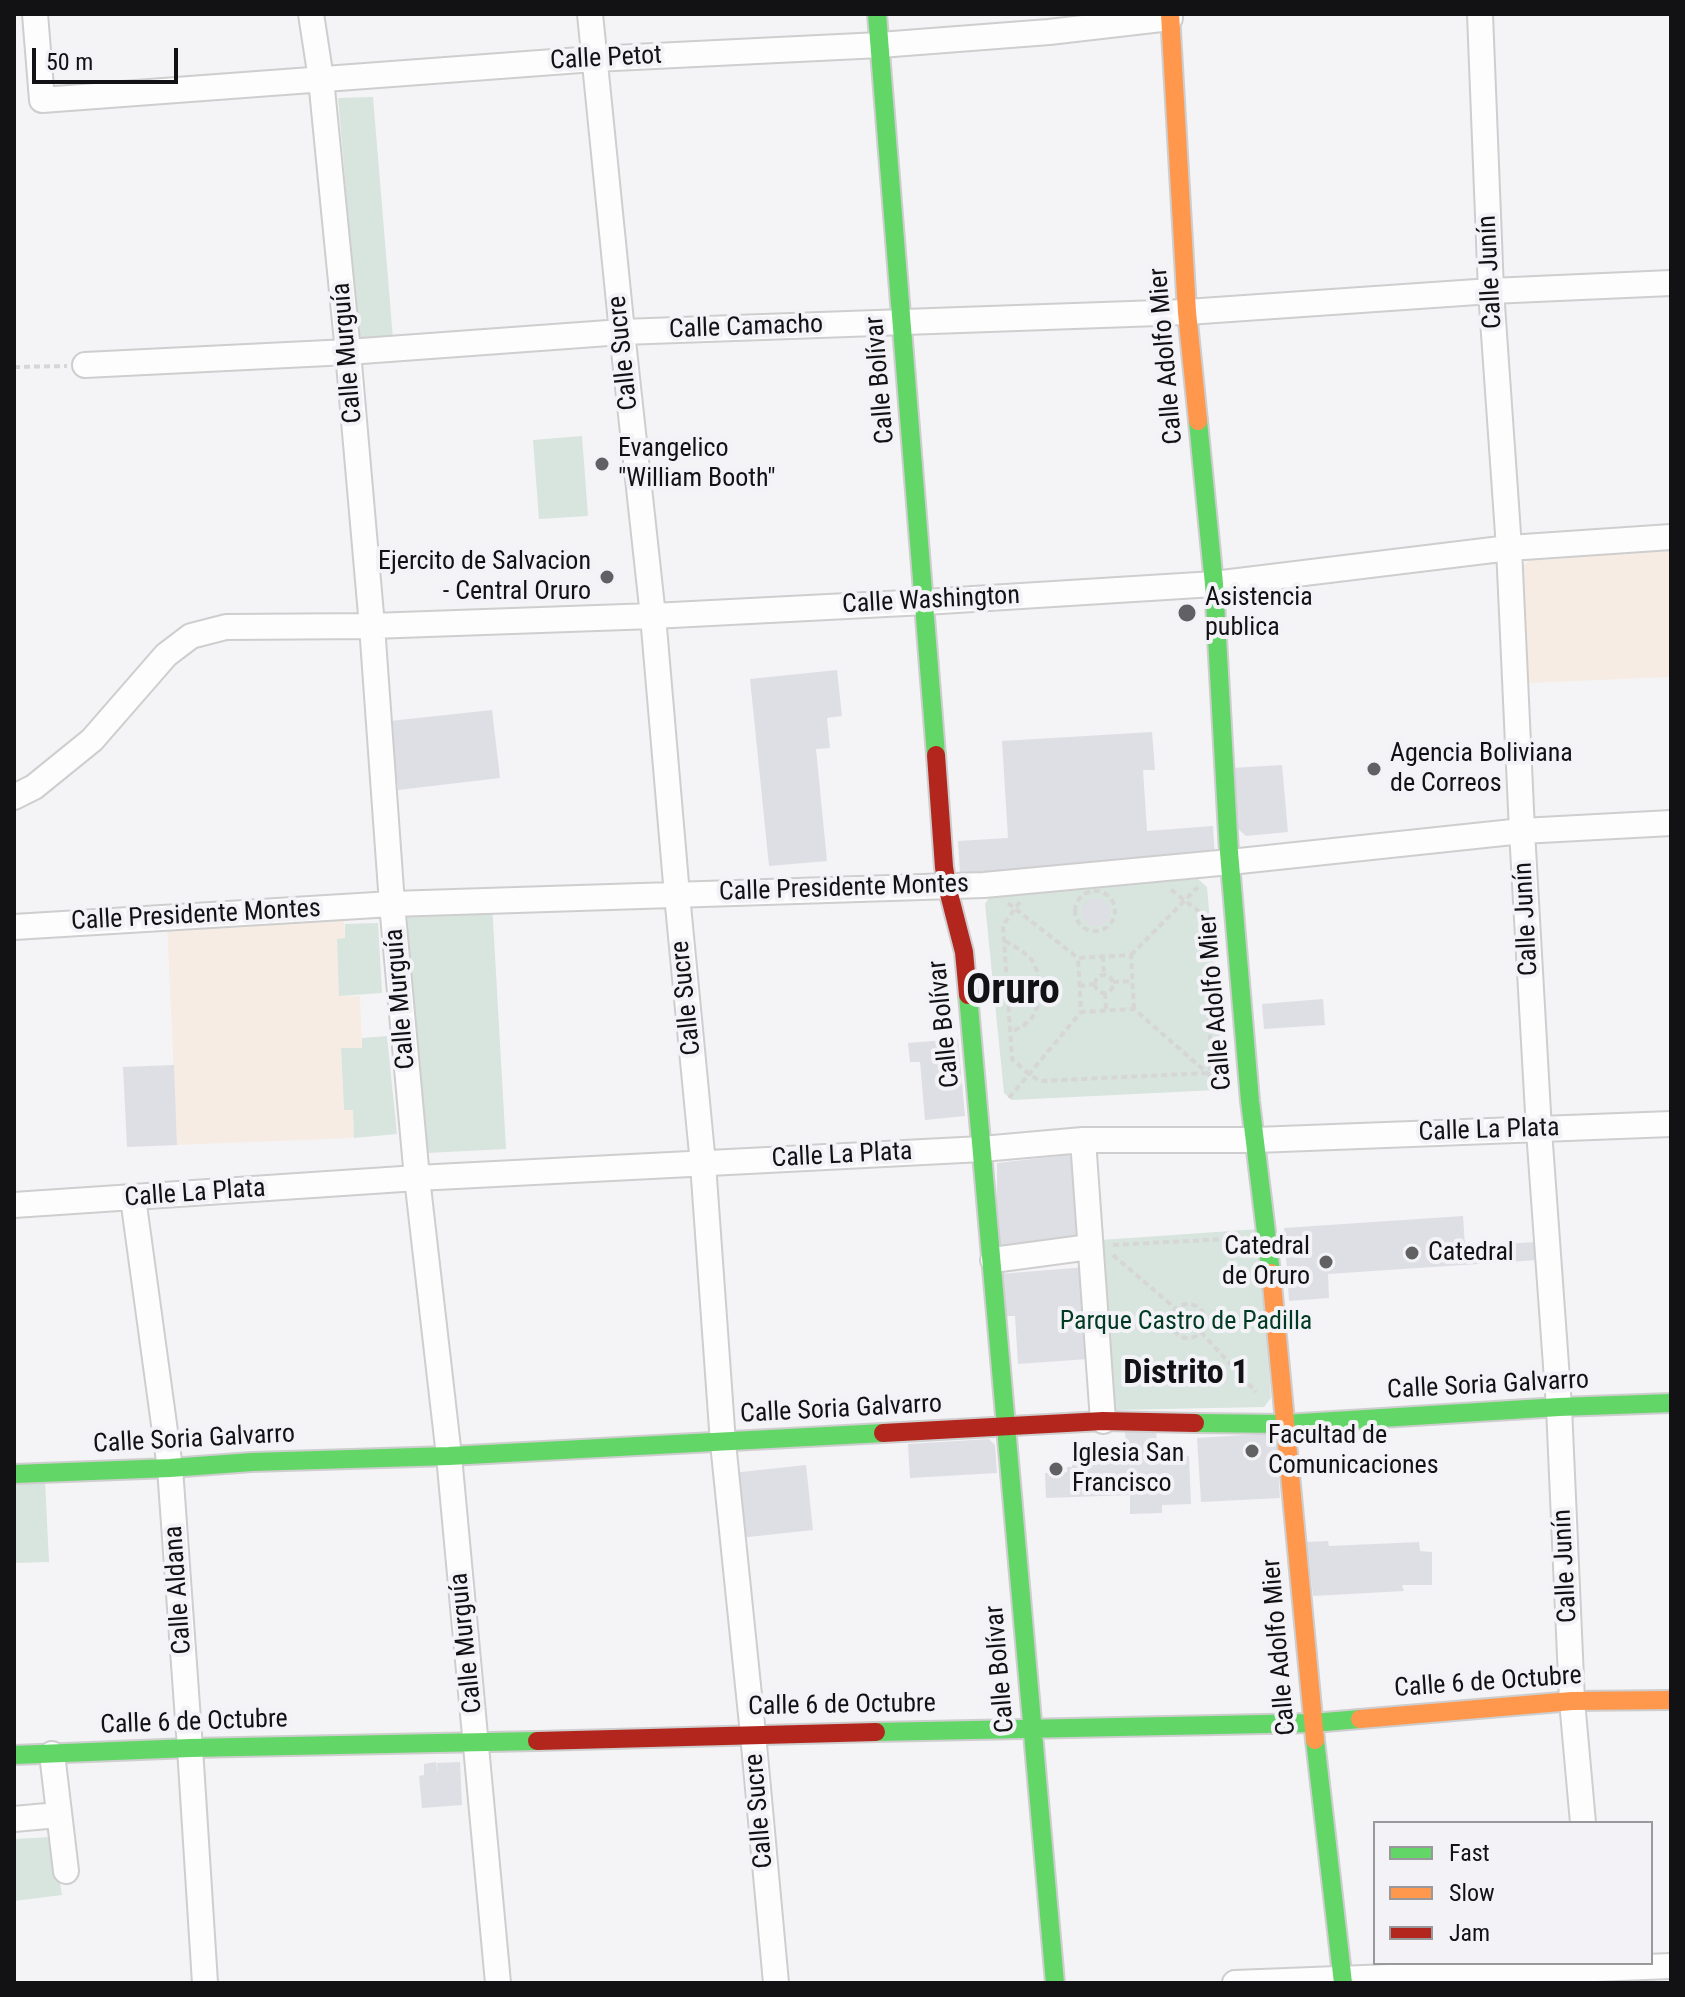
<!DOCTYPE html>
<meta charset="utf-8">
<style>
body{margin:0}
#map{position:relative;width:1685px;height:1997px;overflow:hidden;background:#f4f4f6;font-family:"Roboto Condensed",sans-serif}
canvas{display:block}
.frame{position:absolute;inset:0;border:16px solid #121214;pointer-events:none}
.legend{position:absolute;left:1373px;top:1821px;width:280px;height:144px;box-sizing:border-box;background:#f3f3f7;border:2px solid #99999c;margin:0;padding:10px 14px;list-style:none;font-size:24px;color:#121214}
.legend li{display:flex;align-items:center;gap:16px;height:40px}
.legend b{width:40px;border:2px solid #99999c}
.scale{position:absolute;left:32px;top:48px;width:146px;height:36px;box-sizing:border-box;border:4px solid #121214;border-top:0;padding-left:10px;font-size:24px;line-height:28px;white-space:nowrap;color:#121214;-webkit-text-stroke:6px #f3f3f7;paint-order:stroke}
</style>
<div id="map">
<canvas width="1685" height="1997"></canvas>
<div class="frame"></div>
<ul class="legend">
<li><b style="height:10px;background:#63d668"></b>Fast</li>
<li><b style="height:10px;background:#ff974d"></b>Slow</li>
<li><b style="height:10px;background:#b3261e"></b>Jam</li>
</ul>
<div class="scale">50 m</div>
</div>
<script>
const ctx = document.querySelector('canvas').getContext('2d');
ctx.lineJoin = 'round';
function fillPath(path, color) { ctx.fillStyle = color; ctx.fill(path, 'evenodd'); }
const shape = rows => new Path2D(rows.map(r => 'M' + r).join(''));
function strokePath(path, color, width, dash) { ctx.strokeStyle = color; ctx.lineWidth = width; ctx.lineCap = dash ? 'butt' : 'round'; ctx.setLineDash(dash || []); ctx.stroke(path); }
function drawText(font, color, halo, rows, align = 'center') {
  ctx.font = font + ' "Roboto Condensed",sans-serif'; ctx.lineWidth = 8; ctx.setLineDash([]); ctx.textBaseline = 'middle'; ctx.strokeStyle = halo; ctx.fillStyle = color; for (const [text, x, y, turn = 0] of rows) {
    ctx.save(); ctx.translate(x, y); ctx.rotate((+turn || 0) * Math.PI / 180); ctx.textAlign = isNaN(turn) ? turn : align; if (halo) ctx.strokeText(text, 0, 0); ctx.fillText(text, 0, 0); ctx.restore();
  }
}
fillPath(shape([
 [1671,550,1671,677,1528,683,1523,567,1532,557],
 [344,917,345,938,337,939,340,996,360,996,362,1048,341,1048,344,1110,353,1109,354,1138,177,1145,167,923]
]), '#f6ece4');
fillPath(shape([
 [373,97,393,339,359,341,338,98],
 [582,436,588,516,539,519,533,440],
 [1198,879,1207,887,1224,1081,1217,1090,1012,1100,1004,1093,985,904,995,889],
 [492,903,506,1149,426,1153,403,905],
 [378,923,382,993,339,996,337,939,345,938,345,924],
 [387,1036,397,1134,354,1138,353,1110,344,1110,341,1048,362,1048,362,1038],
 [1259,1229,1271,1398,1264,1407,1112,1410,1101,1240],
 [45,1482,49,1562,14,1563,14,1483],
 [52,1837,62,1895,14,1901,14,1839]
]), '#d8e4de');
fillPath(shape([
 [837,670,842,716,827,718,830,748,816,749,827,861,769,866,750,679],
 [492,710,500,778,398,790,390,721],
 [1152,732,1155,770,1143,770,1147,831,1213,826,1215,857,960,873,958,841,1008,838,1002,741],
 [1282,765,1288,832,1246,836,1237,828,1232,768],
 '1082 912a14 14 0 1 1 28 0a14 14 0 1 1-28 0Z',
 [1323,999,1325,1025,1264,1029,1262,1004],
 [958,1039,965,1116,925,1120,920,1062,910,1062,908,1043],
 [174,1065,177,1145,127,1147,123,1067],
 [1068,1155,1075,1160,1082,1243,997,1250,997,1163],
 [1463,1216,1465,1246,1537,1242,1538,1260,1328,1274,1329,1298,1289,1301,1284,1228],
 [1086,1267,1088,1359,1018,1364,1015,1316,1002,1316,999,1274],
 [1156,1424,1157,1457,1189,1456,1191,1504,1162,1505,1162,1513,1130,1514,1130,1495,1046,1498,1045,1473,1067,1472,1067,1467,1072,1467,1072,1452,1087,1451,1088,1459,1126,1457,1125,1426],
 [1276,1433,1280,1498,1201,1502,1197,1438],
 [989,1439,995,1445,997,1473,910,1478,908,1444],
 [806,1465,813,1530,739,1538,732,1473],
 [1328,1541,1329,1546,1419,1542,1420,1551,1432,1552,1432,1585,1402,1585,1404,1591,1313,1596,1307,1542],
 [436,1762,438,1774,437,1763,460,1762,462,1805,422,1808,419,1776,424,1775,424,1764]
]), '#dedee5');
const street = shape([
 [35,14,42,100,594,59,880,45,1049,32,1170,18],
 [311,14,321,79,348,352,372,626,392,904,417,1178,449,1456,498,1983],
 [590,14,622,332,653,616,677,895,703,1164,723,1443,753,1734,776,1983],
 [1480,14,1491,291,1509,548,1522,831,1539,1130,1559,1407,1572,1701,1583,1823],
 [85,365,348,352,622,332,1187,312,1491,291,1671,283],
 [14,797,34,787,92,740,166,655,191,636,226,627,372,626,653,616,925,602,1214,584,1509,548,1671,537],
 [14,927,392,904,984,885,1230,862,1522,831,1671,823],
 [1083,1140,1103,1421],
 [133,1198,170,1468,190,1748,205,1983],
 [14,1205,417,1178,982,1149,1083,1140,1256,1140,1671,1124],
 [993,1260,1090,1247],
 [52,1754,66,1871],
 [14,1819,58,1815],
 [1235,1983,1671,1966]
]);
const fast = shape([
 [877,14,936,755],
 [1198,421,1214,584,1229,852,1250,1101,1271,1273],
 [968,995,1055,1983],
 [1195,1423,1285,1424,1559,1407,1671,1403],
 [14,1474,170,1468,252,1462,449,1456,883,1433],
 [876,1732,1313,1723,1360,1719],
 [1315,1740,1343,1983],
 [14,1755,190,1748,537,1741]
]);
const slow = shape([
 [1170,14,1187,312,1198,421],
 [1271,1273,1315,1740],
 [1360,1719,1572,1701,1671,1700]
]);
const jam = shape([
 [936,755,944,867,947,886,964,952,968,995],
 [883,1433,1103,1421,1195,1423],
 [537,1741,876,1732]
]);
strokePath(street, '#cececf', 28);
strokePath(fast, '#cececf', 22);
strokePath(slow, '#cececf', 22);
strokePath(jam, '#cececf', 22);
strokePath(shape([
 [14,367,67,366],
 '1075 911a20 20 0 1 1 40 0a20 20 0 1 1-40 0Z',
 [1020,902,1003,925,1012,1059,1029,1074,1040,1081,1208,1073,1212,1064,1201,913,1170,889],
 [1008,903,1078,958],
 [1005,941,1022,951,1032,960,1037,971,1040,989,1038,1005,1032,1018,1023,1026,1011,1032],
 [1131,955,1198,887],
 [1103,956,1104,975],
 '1095 984a9 9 0 1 1 18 0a9 9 0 1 1-18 0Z',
 [1113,982,1133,981],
 [1079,986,1095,984],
 [1105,993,1106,1010],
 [1134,1009,1131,955,1078,958,1081,1012,1134,1009,1221,1085],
 [1009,1098,1081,1012],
 [1113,1245,1244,1238],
 [1113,1255,1176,1309],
 '1171 1321a17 17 0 1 1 34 0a17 17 0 1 1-34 0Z',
 [1201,1332,1256,1392]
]), '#d6d6d7', 4, [6, 4]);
strokePath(street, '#fdfdfe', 24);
strokePath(fast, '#63d668', 18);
strokePath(slow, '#ff974d', 18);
strokePath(jam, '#b3261e', 18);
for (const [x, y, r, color] of [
 [602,464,8,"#616163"],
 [607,577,8,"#616163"],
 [1187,613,10,"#616163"],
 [1374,769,8,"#616163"],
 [1412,1253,8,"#616163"],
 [1326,1262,8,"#616163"],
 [1252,1451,8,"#616163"],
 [1056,1469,8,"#616163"]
]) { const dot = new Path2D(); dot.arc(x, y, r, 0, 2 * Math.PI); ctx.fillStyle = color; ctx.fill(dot); strokePath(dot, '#f3f3f7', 3); }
drawText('26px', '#121214', '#f3f3f7', [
 ["Calle Petot",606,59,-3],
 ["Calle Junín",1491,272,-93],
 ["Calle Camacho",746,328,-2],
 ["Calle Murguía",348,353,-95],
 ["Calle Sucre",624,353,-96],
 ["Calle Adolfo Mier",1167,356,-95],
 ["Calle Bolívar",881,380,-95],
 ["Calle Washington",931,601,-3],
 ["Calle Presidente Montes",844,889,-2],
 ["Calle Presidente Montes",196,916,-3],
 ["Calle Junín",1527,919,-93],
 ["Calle Sucre",687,998,-96],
 ["Calle Murguía",401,999,-95],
 ["Calle Adolfo Mier",1216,1002,-95],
 ["Calle Bolívar",945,1024,-96],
 ["Calle La Plata",1489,1131,-2],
 ["Calle La Plata",842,1156,-3],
 ["Calle La Plata",195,1194,-4],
 ["Calle Soria Galvarro",1488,1386,-3],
 ["Calle Soria Galvarro",841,1410,-3],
 ["Calle Soria Galvarro",194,1440,-3],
 ["Calle Junín",1566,1566,-93],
 ["Calle Aldana",179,1590,-94],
 ["Calle Murguía",467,1643,-96],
 ["Calle Adolfo Mier",1280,1647,-95],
 ["Calle Bolívar",1001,1669,-95],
 ["Calle 6 de Octubre",1488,1683,-4],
 ["Calle 6 de Octubre",842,1706,-1],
 ["Calle 6 de Octubre",194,1723,-2],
 ["Calle Sucre",760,1811,-95]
]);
drawText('26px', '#121214', '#f3f3f7', [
 ["Evangelico",618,449],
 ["\"William Booth\"",618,479],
 ["Ejercito de Salvacion",591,562,"right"],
 ["- Central Oruro",591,592,"right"],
 ["Asistencia",1205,598],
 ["publica",1205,628],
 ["Agencia Boliviana",1390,754],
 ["de Correos",1390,784],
 ["Catedral",1310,1247,"right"],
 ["de Oruro",1310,1277,"right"],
 ["Catedral",1428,1253],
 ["Facultad de",1268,1436],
 ["Comunicaciones",1268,1466],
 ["Iglesia San",1072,1454],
 ["Francisco",1072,1484]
], 'left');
drawText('26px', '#003a23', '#f3f3f7', [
 ["Parque Castro de Padilla",1186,1322]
]);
drawText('bold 34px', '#121214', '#f3f3f7', [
 ["Distrito 1",1186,1374]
]);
drawText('bold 42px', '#121214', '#f3f3f7', [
 ["Oruro",1013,992]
]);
</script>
